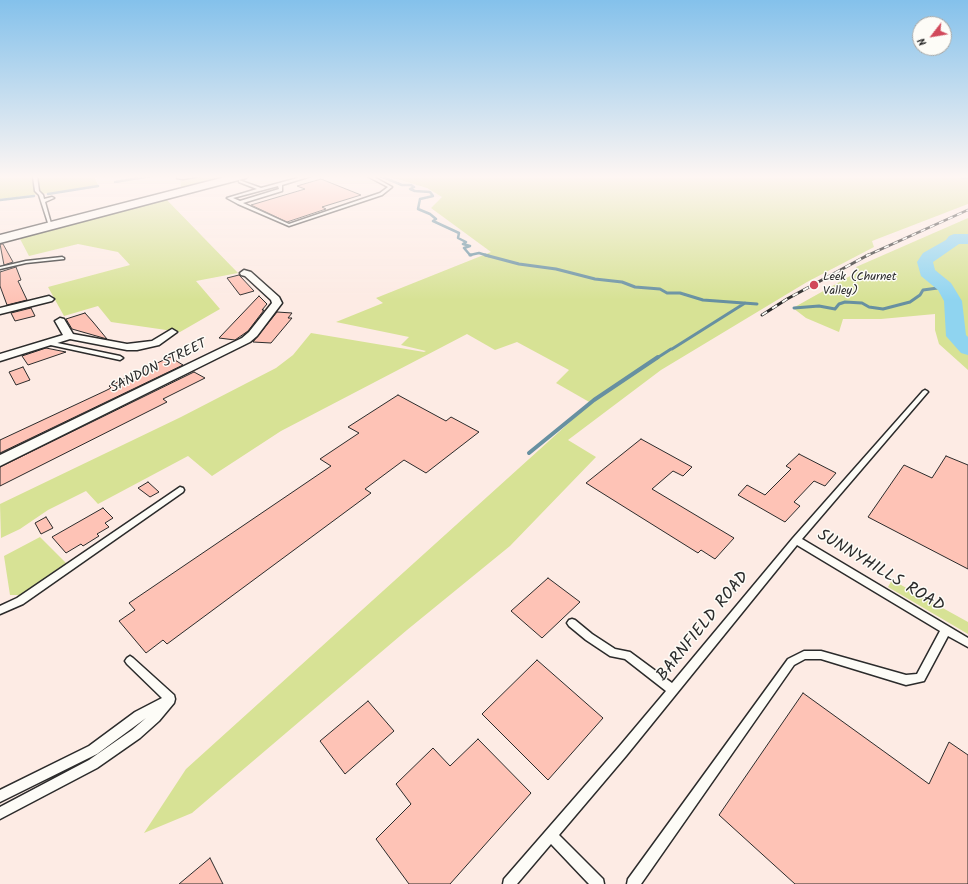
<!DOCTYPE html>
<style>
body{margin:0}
#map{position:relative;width:968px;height:884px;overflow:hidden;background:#fdebe4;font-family:Kalam,sans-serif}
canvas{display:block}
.north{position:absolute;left:912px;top:16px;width:40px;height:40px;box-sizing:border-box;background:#fdfcf7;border:1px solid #a9a8a5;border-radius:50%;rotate:239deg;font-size:11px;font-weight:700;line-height:16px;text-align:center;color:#2b2b2b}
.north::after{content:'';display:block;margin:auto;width:14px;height:18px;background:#d1495b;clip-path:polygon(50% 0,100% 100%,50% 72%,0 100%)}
</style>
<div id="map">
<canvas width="968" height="884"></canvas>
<div class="north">N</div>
</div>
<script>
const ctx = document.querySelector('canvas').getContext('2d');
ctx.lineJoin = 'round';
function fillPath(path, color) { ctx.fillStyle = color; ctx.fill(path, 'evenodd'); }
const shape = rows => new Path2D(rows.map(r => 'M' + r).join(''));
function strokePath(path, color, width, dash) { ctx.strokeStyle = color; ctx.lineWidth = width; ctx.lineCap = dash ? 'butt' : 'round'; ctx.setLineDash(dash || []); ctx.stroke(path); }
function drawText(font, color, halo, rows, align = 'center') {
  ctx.font = font + ' Kalam,sans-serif'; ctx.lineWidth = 3; ctx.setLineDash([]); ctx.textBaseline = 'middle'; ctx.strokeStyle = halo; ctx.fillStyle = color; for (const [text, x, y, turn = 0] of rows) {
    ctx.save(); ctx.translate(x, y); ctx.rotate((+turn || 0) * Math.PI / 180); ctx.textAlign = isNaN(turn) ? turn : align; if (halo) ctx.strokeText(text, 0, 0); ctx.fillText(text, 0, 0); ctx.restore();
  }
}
fillPath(shape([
 [0,176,94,176,99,187,0,199],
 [180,176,226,176,181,188],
 [387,176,968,176,968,204,872,241,874,247,807,282,661,370,568,440,596,457,510,546,407,630,192,813,144,833,186,769,591,403,556,383,569,370,517,342,495,350,467,334,281,431,212,476,188,456,98,504,86,491,48,510,20,529,1,538,0,504,181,417,276,368,293,355,311,333,424,352,426,351,401,345,409,337,336,322,383,303,376,298,491,252,431,208,442,197,427,188],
 [166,199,238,273,196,281,220,309,180,332,111,322,98,306,64,316,48,287,130,265,118,252,78,244,29,256,19,237],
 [968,218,968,370,939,344,935,330,935,314,881,319,843,319,839,332,806,318,793,308,859,271,856,267],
 [40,537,66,563,20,595,10,595,4,556],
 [892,580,968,622,968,634,888,587]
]), '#d7e295');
strokePath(shape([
 [380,176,402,185,411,185,414,187,410,189,415,191,430,192,433,196,420,199,418,209,430,214,436,219,433,221,459,233,458,238,466,242,463,244,470,246,464,248,470,255,479,253,489,256],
 [962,178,968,178],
 [115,182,151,176],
 [48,194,98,186],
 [0,200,34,196]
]), '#6790a1', 2.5);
strokePath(shape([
 [470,255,471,255],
 [485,255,519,264,556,269,595,279,622,282,635,287,660,289,667,293,680,293,703,300,757,304],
 [794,308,819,306,835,309,839,304,845,302,862,303,869,307,883,309,910,302,920,295,923,290,945,287],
 [672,349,745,303],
 [657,358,671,349]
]), '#6790a1', 3);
strokePath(shape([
 [529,453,594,400,658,357]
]), '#6790a1', 4);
fillPath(shape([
 [954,234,968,234,968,244,959,244,933,262,935,270,951,283,962,301,966,335,968,337,968,355,961,353,946,336,944,301,938,290,921,276,917,262,923,253,946,240,949,236,954,234]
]), '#8fd4f0');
const building = shape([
 [321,179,361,195,322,207,326,209,287,222,251,205,305,189,297,186,321,179],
 [0,244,3,244,13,262,4,265,0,244],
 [16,267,21,280,18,281,27,300,7,305,0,286,0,272,16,267],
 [239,275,240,276,254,291,240,295,227,278,239,275],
 [259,296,267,304,262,310,264,310,248,331,235,340,219,338,259,296],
 [31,308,35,316,15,321,11,313,31,308],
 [277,312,292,313,288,318,292,318,271,343,253,342,277,312],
 [85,313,93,322,107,339,72,329,66,319,85,313],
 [46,348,66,352,28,365,22,356,46,348],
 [170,357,183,365,0,453,0,440,105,391,111,388,109,386,170,357],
 [23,367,30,380,16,385,9,372,23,367],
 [194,372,205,378,163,399,167,402,0,486,0,467,194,372],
 [398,395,446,421,451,417,479,432,426,473,404,460,365,489,371,493,167,644,163,640,146,653,119,621,135,610,129,603,331,466,320,459,359,433,348,427,398,395],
 [641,439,692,467,683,476,673,471,652,489,734,538,715,559,701,550,698,553,586,483,641,439],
 [799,454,836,473,825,486,814,481,794,502,800,506,785,522,738,495,747,485,765,495,791,469,786,466,799,454],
 [946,456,968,465,968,569,868,517,904,465,932,478,946,456],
 [148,482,159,492,150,497,138,488,148,482],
 [103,508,113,518,105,523,109,527,97,534,99,536,83,546,81,544,66,553,52,537,103,508],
 [46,517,53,528,41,534,35,523,46,517],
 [548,578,580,602,542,638,511,611,548,578],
 [537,660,603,718,548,780,482,714,537,660],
 [803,693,929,784,949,742,968,755,968,884,795,884,719,815,803,693],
 [368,701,394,731,345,774,320,741,368,701],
 [478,739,531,793,450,884,409,884,376,839,411,804,396,784,433,748,450,766,478,739],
 [210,858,223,884,179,884,210,858]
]);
fillPath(building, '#fec3b6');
strokePath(building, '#2b2b2b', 1);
const service = shape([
 [33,176,37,176,39,191,43,195,44,199,52,197,54,198,45,202,52,227,49,226,39,195,35,191,33,176],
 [177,176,183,177,200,176,183,179,177,178,177,176],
 [305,176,311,176,282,185,282,191,243,203,289,224,380,193,388,187,367,176,372,176,392,187,382,195,289,226,238,204,227,198,257,189,239,182,239,180,261,188,305,176],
 [278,186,279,189,240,201,233,198,278,186],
 [62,257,64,258,64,259,26,263,0,269,0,267,26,261,62,257],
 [48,341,120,356,123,358,120,360,46,344,45,343,48,341],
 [925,390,927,391,928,392,927,393,802,539,968,638,968,647,948,636,924,681,906,685,821,659,805,659,794,665,641,884,627,884,628,879,788,659,804,651,821,651,906,675,917,674,940,631,797,545,626,756,559,835,603,879,604,884,589,884,551,844,517,884,503,884,504,879,618,748,666,691,625,659,610,656,586,640,569,626,567,623,569,620,572,619,575,620,592,634,615,649,630,652,672,683,793,538,923,391,925,390],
 [180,487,183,488,184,490,183,492,23,604,0,614,0,606,17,598,180,487],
 [130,656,133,658,174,695,175,699,174,703,159,721,140,738,97,768,0,819,0,807,89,760,132,730,146,718,97,754,0,802,0,790,89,746,135,712,162,698,127,664,125,661,127,658,130,656]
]);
const minor = shape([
 [244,270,251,272,279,297,282,303,257,336,250,342,0,466,0,455,242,338,249,332,272,303,271,300,245,276,241,275,240,273,244,270],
 [49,296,54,299,52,301,0,314,0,308,49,296],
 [60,318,64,319,73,334,127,344,152,341,172,329,177,332,159,345,137,350,127,350,70,339,0,361,0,354,63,335,55,321,60,318]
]);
const trunk = shape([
 [229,176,248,176,246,178,0,243,0,235,229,176]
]);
strokePath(service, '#2b2b2b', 3);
strokePath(minor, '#2b2b2b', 3);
strokePath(trunk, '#2b2b2b', 3);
fillPath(service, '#fdfcf7');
fillPath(minor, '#fdfcf7');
fillPath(trunk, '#fdfcf7');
const railFar1 = shape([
 [866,256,968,210]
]);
const rail = shape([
 [762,315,787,299,868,255]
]);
strokePath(railFar1, '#2b2b2b', 2.5);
strokePath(rail, '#2b2b2b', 3);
strokePath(railFar1, '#fdfcf7', 1.5, [5]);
strokePath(rail, '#fdfcf7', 2, [6]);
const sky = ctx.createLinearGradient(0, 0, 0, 300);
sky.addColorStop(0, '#84c1eb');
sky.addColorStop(0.59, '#fef6f3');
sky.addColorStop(1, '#fef6f300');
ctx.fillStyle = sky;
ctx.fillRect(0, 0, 968, 300);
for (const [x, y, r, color] of [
 [814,285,5,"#d1495b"]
]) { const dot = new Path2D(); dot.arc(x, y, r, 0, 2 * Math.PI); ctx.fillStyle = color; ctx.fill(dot); strokePath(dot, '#fdfcf7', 1.5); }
drawText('12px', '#2b2b2b', '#fdfcf7', [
 ["Leek (Churnet",823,278],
 ["Valley)",823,292]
], 'left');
drawText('14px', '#2b2b2b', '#fdfcf7', [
 ["SANDON STREET",159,367,-26]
]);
drawText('17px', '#2b2b2b', '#fdfcf7', [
 ["SUNNYHILLS ROAD",880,572,31],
 ["BARNFIELD ROAD",704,627,-51]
]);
</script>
